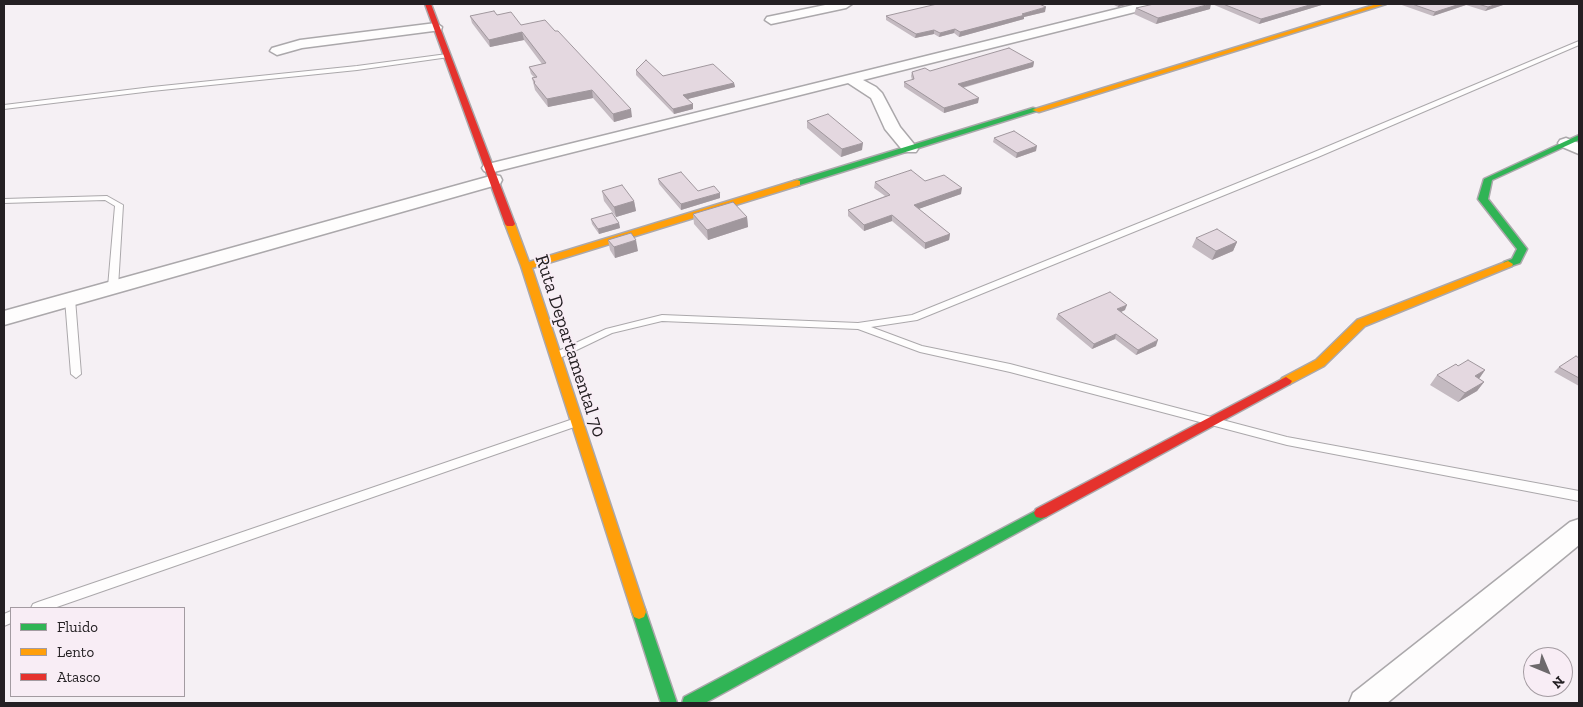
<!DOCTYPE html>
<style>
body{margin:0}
#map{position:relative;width:1583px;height:707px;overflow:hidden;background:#f5f0f4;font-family:"Zilla Slab",serif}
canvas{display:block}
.frame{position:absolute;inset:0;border:5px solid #242023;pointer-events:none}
.legend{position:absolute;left:10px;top:607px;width:175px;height:90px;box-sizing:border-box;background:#f8edf5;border:1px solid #a39ba1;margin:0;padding:6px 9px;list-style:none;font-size:15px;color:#242023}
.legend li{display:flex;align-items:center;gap:10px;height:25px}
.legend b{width:25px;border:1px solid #a39ba1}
.north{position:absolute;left:1523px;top:647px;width:50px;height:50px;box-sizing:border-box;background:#f8edf5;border:1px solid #a39ba1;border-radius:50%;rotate:135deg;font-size:14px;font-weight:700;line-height:20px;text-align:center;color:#242023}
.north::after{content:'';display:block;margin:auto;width:18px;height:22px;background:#6d696c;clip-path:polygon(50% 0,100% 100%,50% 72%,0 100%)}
</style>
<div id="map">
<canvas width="1583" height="707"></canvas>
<div class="frame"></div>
<ul class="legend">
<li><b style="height:6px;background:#30b455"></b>Fluido</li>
<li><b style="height:6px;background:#ff9f0a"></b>Lento</li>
<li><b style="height:6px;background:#e5322d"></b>Atasco</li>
</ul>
<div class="north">N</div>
</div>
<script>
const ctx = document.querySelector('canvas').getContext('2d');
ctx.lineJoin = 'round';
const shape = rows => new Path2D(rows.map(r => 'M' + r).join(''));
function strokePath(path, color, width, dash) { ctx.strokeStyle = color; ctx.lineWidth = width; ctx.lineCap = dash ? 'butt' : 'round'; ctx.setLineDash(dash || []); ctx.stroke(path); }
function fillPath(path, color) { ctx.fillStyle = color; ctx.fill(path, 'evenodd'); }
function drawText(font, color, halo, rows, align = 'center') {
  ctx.font = font + ' "Zilla Slab",serif'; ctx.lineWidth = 4; ctx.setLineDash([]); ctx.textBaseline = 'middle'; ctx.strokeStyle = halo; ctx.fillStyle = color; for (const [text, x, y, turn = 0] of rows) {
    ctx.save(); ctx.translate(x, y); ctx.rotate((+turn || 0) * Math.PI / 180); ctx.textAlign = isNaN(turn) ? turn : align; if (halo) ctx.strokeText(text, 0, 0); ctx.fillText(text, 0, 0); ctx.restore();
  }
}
const lane = shape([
 [1579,41,1579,45,1318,157,917,320,871,327,922,346,1010,364,1287,437,1579,491,1579,501,1287,445,1010,372,920,352,858,329,662,321,612,333,560,358,556,359,551,356,552,354,606,329,662,315,858,323,912,315,1312,153,1579,41],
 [447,54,449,55,449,57,357,70,152,91,4,109,4,105,152,87,357,66,447,54],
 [107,196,123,205,118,287,113,290,108,287,115,206,105,200,4,203,4,199,107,196],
 [70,296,75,299,81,374,76,378,71,374,65,299,70,296],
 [576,418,580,419,581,422,580,425,54,608,31,608,33,604,38,602,576,418],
 [11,611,11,623,4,626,4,614,11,611]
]);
const street = shape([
 [830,4,852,4,846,8,771,24,765,20,767,17,830,4],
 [1137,4,1157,4,1155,7,863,80,876,87,882,93,900,127,918,149,916,152,904,152,885,129,871,98,848,83,490,173,484,171,482,168,484,165,1137,4],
 [436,23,442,27,441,30,302,48,277,55,270,51,272,48,300,40,436,23],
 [1566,138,1579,143,1579,154,1560,146,1558,143,1560,140,1566,138],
 [494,175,500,176,502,180,500,184,4,325,4,311,494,175],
 [1579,519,1579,545,1387,703,1349,703,1353,693,1570,522,1579,519]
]);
const fast = shape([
 [1033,108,1040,110,800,185,797,186,793,183,794,181,1033,108],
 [1579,135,1579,140,1492,180,1488,199,1527,249,1520,263,1508,267,1504,266,1503,264,1504,262,1512,259,1517,249,1478,199,1484,179,1579,135],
 [1041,508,1046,509,1048,513,1046,517,705,703,682,703,684,697,1041,508],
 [639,605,644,607,646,612,677,703,661,703,632,612,634,607,639,605]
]);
const slow = shape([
 [1377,4,1386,4,1039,112,1032,110,1377,4],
 [797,180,800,181,800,185,532,268,646,612,644,617,639,619,634,617,632,612,521,266,505,224,510,221,515,224,529,262,797,180],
 [1508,261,1513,264,1512,266,1365,326,1324,366,1290,384,1282,384,1280,381,1282,378,1316,360,1357,320,1508,261]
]);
const jam = shape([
 [425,4,431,4,515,224,513,226,507,226,505,224,425,4],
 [1286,377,1292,381,1290,384,1046,517,1041,518,1036,517,1034,513,1036,509,1286,377]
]);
strokePath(lane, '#aba8ab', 2);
strokePath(street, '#aba8ab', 3);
strokePath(fast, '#aba8ab', 3);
strokePath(slow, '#aba8ab', 3);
strokePath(jam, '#aba8ab', 3);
fillPath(lane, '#fefdfd');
fillPath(street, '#fefdfd');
fillPath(fast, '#30b455');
fillPath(slow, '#ff9f0a');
fillPath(jam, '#e5322d');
fillPath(shape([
 [1112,4,1130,4,1118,7],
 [1212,4,1325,4,1259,24],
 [1399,4,1506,4,1485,11,1466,5,1433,16],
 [1136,8,1210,9,1156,24,1134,14],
 [1045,12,1024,17,1024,19,959,37,954,33,939,37,934,34,915,38,886,20,886,16],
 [497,15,521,25,632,117,614,122,593,98,548,107,535,90,532,78,534,77,531,74,529,67,542,64,524,40,490,47,472,23,470,16],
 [1034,62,1033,67,963,88,978,103,944,113,904,87,904,82,912,80,911,76,912,72,930,71],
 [636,70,663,76,734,83,735,87,687,99,693,104,693,109,674,114,636,75],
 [807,121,862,150,841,157,807,128],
 [994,138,1036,151,1016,158,993,142],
 [658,179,698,191,720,198,681,210,659,184],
 [925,181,961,194,918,209,950,234,949,240,925,249,892,221,864,231,848,216,848,210,885,196,874,188,875,182],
 [602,191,634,201,636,211,616,217,604,201],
 [693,214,747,217,748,227,708,240,694,224],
 [591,219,619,223,620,228,599,234,592,224],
 [1196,238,1237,242,1233,251,1212,260,1192,247],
 [608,240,638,251,615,258,610,250],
 [1125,310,1120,312,1156,346,1136,355,1115,339,1092,349,1056,319,1058,314],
 [1579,358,1579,386,1554,372,1559,367],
 [1458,366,1485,370,1479,379,1484,382,1477,391,1458,402,1430,385,1437,375]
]), '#c4bac1');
fillPath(shape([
 [1119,4,1130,4,1118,7],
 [1210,4,1211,4,1210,9,1156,24,1158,18],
 [1313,4,1325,4,1259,24,1261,19],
 [1460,4,1467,4,1466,5,1433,16,1435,12],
 [1497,4,1506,4,1485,11,1488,7],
 [1046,7,1045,12,1024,17,1024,19,959,37,960,32,1022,14],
 [955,29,954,33,939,37,940,33],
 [934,30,934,34,915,38,916,34],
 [522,32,524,40,490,47,489,40],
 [1034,62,1033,67,957,89,958,84],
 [734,83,735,87,684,100,683,95],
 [592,90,593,98,548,107,547,99],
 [979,98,978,103,944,113,944,108],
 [693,104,693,109,674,114,673,109],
 [631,109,632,117,614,122,613,114],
 [863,143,862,150,841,157,842,149],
 [1037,146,1036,151,1016,158,1017,153],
 [962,188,961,194,913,211,914,205],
 [720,193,720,198,681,210,681,204],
 [634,201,636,211,616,217,614,207],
 [892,215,892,221,864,231,864,225],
 [747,217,748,227,708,240,707,230],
 [619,223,620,228,599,234,598,229],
 [950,234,949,240,925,249,925,243],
 [636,240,638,251,615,258,614,247],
 [1237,242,1233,251,1212,260,1216,251],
 [1127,305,1125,310,1115,315,1117,309],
 [1116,334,1115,339,1092,349,1094,344],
 [1158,340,1156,346,1136,355,1138,350],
 [1485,370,1478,380,1475,376],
 [1484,382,1477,391,1458,402,1465,393]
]), '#a0979d');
const building = shape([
 [937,4,1039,4,1046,7,1022,14,1025,15,960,32,955,29,940,33,934,30,916,34,886,16,937,4],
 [1154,4,1210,4,1158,18,1136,8,1154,4],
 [1223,4,1313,4,1261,19,1223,4],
 [1412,4,1460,4,1435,12,1412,4],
 [1478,4,1497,4,1488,7,1478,4],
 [494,11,497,15,511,12,521,25,545,20,555,31,558,31,631,109,613,114,592,90,547,99,534,83,535,82,532,78,537,77,529,67,546,63,522,32,489,40,470,16,494,11],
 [1009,48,1034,62,958,84,979,98,944,108,904,82,914,79,912,72,925,68,930,71,1009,48],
 [646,60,663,76,713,64,734,83,683,95,693,104,673,109,636,70,646,60],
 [828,114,863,143,842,149,807,121,828,114],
 [1014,131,1037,146,1017,153,994,138,1014,131],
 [911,170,925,181,944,175,962,188,914,205,950,234,925,243,892,215,864,225,848,210,890,195,875,182,911,170],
 [681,172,698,191,714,186,720,193,681,204,658,179,681,172],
 [622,185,634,201,614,207,602,191,622,185],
 [733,202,747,217,707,230,693,214,733,202],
 [612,213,619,223,598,229,591,219,612,213],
 [1217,229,1237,242,1216,251,1196,238,1217,229],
 [631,233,636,240,614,247,608,240,631,233],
 [1110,292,1127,305,1117,309,1158,340,1138,350,1116,334,1094,344,1058,314,1110,292],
 [1576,356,1579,358,1579,378,1559,367,1576,356],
 [1468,360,1485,370,1475,376,1484,382,1465,393,1437,375,1456,364,1458,366,1468,360]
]);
fillPath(building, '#e4d8e0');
strokePath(building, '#a0979d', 1);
drawText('19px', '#242023', '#f8edf5', [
 ["Ruta Departamental 70",570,346,72]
]);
</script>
